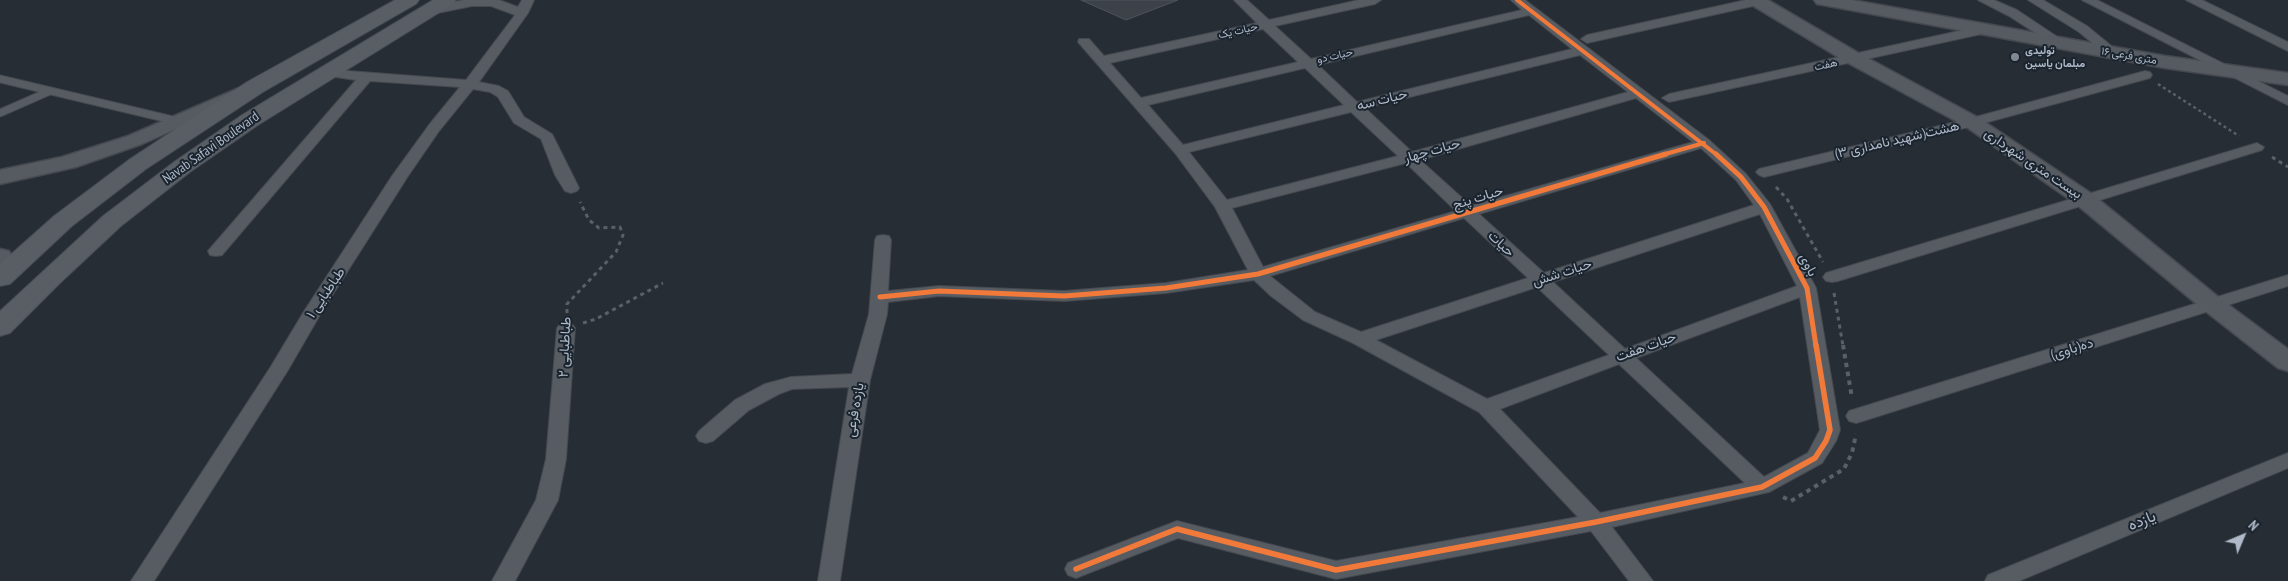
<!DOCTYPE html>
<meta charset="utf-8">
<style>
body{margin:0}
#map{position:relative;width:2288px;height:581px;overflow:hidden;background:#272d34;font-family:"PT Sans Narrow",sans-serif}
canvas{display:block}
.north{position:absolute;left:2218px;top:511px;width:50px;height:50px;-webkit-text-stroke:4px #1a242f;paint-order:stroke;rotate:45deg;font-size:14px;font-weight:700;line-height:20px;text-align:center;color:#b0b9c7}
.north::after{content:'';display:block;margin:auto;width:18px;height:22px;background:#b0b9c7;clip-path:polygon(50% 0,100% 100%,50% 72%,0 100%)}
</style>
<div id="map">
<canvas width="2288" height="581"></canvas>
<div class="north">N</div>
</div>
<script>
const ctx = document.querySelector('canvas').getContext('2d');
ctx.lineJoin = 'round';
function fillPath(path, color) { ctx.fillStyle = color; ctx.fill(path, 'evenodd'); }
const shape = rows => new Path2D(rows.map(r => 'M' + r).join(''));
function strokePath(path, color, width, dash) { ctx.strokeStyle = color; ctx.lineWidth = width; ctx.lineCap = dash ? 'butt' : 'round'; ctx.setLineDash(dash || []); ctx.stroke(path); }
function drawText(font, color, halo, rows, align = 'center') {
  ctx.font = font + ' "PT Sans Narrow",Vazirmatn,sans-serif'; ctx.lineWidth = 4; ctx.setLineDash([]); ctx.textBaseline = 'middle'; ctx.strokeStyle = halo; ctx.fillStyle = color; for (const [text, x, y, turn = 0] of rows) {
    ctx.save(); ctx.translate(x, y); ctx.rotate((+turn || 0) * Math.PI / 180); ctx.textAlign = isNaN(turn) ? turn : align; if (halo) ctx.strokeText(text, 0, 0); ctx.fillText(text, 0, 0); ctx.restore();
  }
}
const building = shape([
 [1081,0,1178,0,1126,20,1081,0]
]);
fillPath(building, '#3c4248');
strokePath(building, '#4f545c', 1);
const lane = shape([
 [0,79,177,121],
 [0,113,50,91]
]);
const street = shape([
 [464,0,499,0,518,7,522,0,534,0,528,13,479,82,499,86,508,91,524,117,552,134,579,188,577,191,571,193,565,191,555,175,541,139,514,123,498,97,490,92,473,89,439,131,408,176,321,313,288,370,154,581,131,581,270,368,303,313,392,176,429,125,460,87,370,81,222,255,216,256,210,255,208,251,356,80,322,75,320,72,322,69,466,80,515,15,491,6,472,6,428,15,422,11,424,8,464,0],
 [1234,0,1247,0,1269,20,1359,0,1381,0,1375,4,1275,26,1311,59,1522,10,1511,0,1525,0,1709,140,1746,174,1770,204,1816,288,1840,430,1836,441,1822,463,1769,492,1612,527,1653,581,1629,581,1591,531,1336,579,1178,538,1076,578,1068,575,1065,569,1068,563,1177,521,1336,561,1578,517,1479,412,1353,343,1303,320,1271,296,1254,280,1166,293,1064,301,939,296,888,302,887,314,870,380,840,581,818,581,849,387,792,389,779,394,749,410,713,441,706,443,699,441,696,436,699,431,735,400,765,384,791,377,852,374,869,314,875,240,877,236,883,235,889,236,891,240,888,291,939,286,1064,291,1166,283,1248,270,1215,207,1175,153,1078,42,1079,39,1089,39,1104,56,1257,23,1234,0],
 [1529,15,1572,49,1357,102,1318,65,1529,15],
 [1263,29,1298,62,1141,98,1110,63,1263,29],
 [1580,55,1628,92,1412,152,1365,108,1580,55],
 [1305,68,1344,105,1183,145,1148,105,1305,68],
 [1636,98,1693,142,1471,206,1420,160,1636,98],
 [1351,112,1398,156,1227,200,1189,152,1351,112],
 [1701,148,1736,180,1754,205,1544,273,1479,214,1701,148],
 [1406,163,1456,211,1263,267,1232,208,1406,163],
 [1760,214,1797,286,1625,349,1553,282,1760,214],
 [1464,218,1528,278,1361,332,1315,312,1270,276,1464,218],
 [1537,287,1609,355,1487,399,1376,340,1537,287],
 [1800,297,1820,430,1808,453,1764,477,1636,358,1800,297],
 [1619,364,1745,483,1600,513,1500,409,1619,364],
 [1746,0,1768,0,1762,4,1587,43,1581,39,1587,35,1746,0],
 [1978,0,1994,0,2017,10,2068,44,2062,48,2057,47,2009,16,1978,0],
 [2028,0,2043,0,2087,26,2120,53,2118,56,2108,56,2079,32,2028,0],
 [2082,0,2097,0,2288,96,2288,105,2082,0],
 [2186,0,2202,0,2288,42,2288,51,2186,0],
 [1982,26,1986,27,1988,30,1986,33,1669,102,1662,98,1669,94,1982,26],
 [2145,71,2150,72,2152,75,2150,78,1977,125,1764,177,1759,175,1756,172,1759,169,1968,119,2145,71],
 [2257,143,2264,147,2262,150,1838,281,1832,282,1826,281,1823,277,1826,273,2257,143],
 [2288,275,2288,286,1863,421,1856,423,1849,421,1846,416,1849,411,2288,275],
 [566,322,572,324,575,328,566,459,558,500,515,581,492,581,536,500,546,459,557,328,560,324,566,322],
 [2288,453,2288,468,2019,581,1985,581,1988,575,2288,453]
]);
const secondary = shape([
 [1747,0,1768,0,1862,55,1979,118,2092,194,2222,300,2288,349,2288,371,2278,368,2204,310,2076,204,1965,126,1848,63,1750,4,1747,0],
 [1814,0,1852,0,2165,56,2288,73,2288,85,2165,68,1823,5,1817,4,1814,0],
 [239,88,246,90,249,94,246,98,142,144,76,167,0,184,0,170,62,157,128,136,239,88],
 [0,249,9,251,12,256,19,271,16,276,7,278,0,277,0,249]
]);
const primary = shape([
 [395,0,419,0,416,4,263,92,146,169,72,226,10,284,0,286,0,264,54,216,130,159,247,82,395,0],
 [433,0,456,0,453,4,258,125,190,172,121,226,59,284,10,333,0,336,0,311,103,216,174,162,242,115,433,0]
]);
strokePath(lane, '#45494f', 9);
strokePath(street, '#45494f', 2);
strokePath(secondary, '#45494f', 3);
strokePath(primary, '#444951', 2);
strokePath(shape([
 [2158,84,2239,136]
]), '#5a6067', 2.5, [3, 3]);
strokePath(shape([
 [2272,157,2288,167],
 [1776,187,1787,199,1823,262],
 [1834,293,1843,346],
 [567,313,567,304,616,252,623,235,620,227,599,228,589,220,580,202],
 [583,323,596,319,663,283]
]), '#5a6067', 3, [4, 4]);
strokePath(shape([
 [1843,345,1852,398],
 [1783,497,1791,501,1844,469,1852,453,1856,434]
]), '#5a6067', 4, [4.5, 4.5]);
strokePath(lane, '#575c63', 7);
fillPath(street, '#575c63');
fillPath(secondary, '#565a61');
fillPath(primary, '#595e65');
strokePath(shape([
 [1517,0,1717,155],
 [1662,155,1704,143]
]), '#f17a3a', 4);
strokePath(shape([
 [1716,154,1741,177,1764,207,1807,288,1816,346],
 [880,297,939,291,1064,296,1166,288,1258,274,1666,154]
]), '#f17a3a', 5);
strokePath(shape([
 [1076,569,1177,529,1336,570,1596,522,1762,487,1815,458,1826,441,1830,430,1816,345]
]), '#f17a3a', 5.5);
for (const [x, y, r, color] of [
 [2015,57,5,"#808894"]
]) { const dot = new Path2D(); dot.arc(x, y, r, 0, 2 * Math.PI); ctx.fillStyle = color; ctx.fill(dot); strokePath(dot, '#1a242f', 2); }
drawText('11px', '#b0b9c7', '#1a242f', [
 ["حیات یک",1238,31,-13],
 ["حیات دو",1335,56,-13],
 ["۱۶ متری فرعی",2129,56,10],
 ["هفت",1826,65,-12]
]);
drawText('bold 11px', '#b0b9c7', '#1a242f', [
 ["تولیدی",2025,51],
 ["مبلمان یاسین",2025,64]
], 'left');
drawText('14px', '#b0b9c7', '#1a242f', [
 ["حیات سه",1382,100,-14],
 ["هشت(شهید نامداری ۳)",1897,140,-13],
 ["Navab Safavi Boulevard",211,148,-35],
 ["حیات چهار",1432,151,-16],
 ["بیست متری شهرداری",2033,164,34],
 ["حیات پنج",1478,198,-17],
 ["حیات",1501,244,43],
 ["باوی",1808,265,62],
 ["حیات شش",1562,273,-18],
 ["طباطبایی ۱",326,293,-56],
 ["طباطبایی ۲",565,347,-87],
 ["حیات هفت",1646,347,-20],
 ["ده(باوی)",2072,349,-17],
 ["یازده فرعی",855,410,-80]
]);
drawText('16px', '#b0b9c7', '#1a242f', [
 ["یازده",2142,521,-22]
]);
</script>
